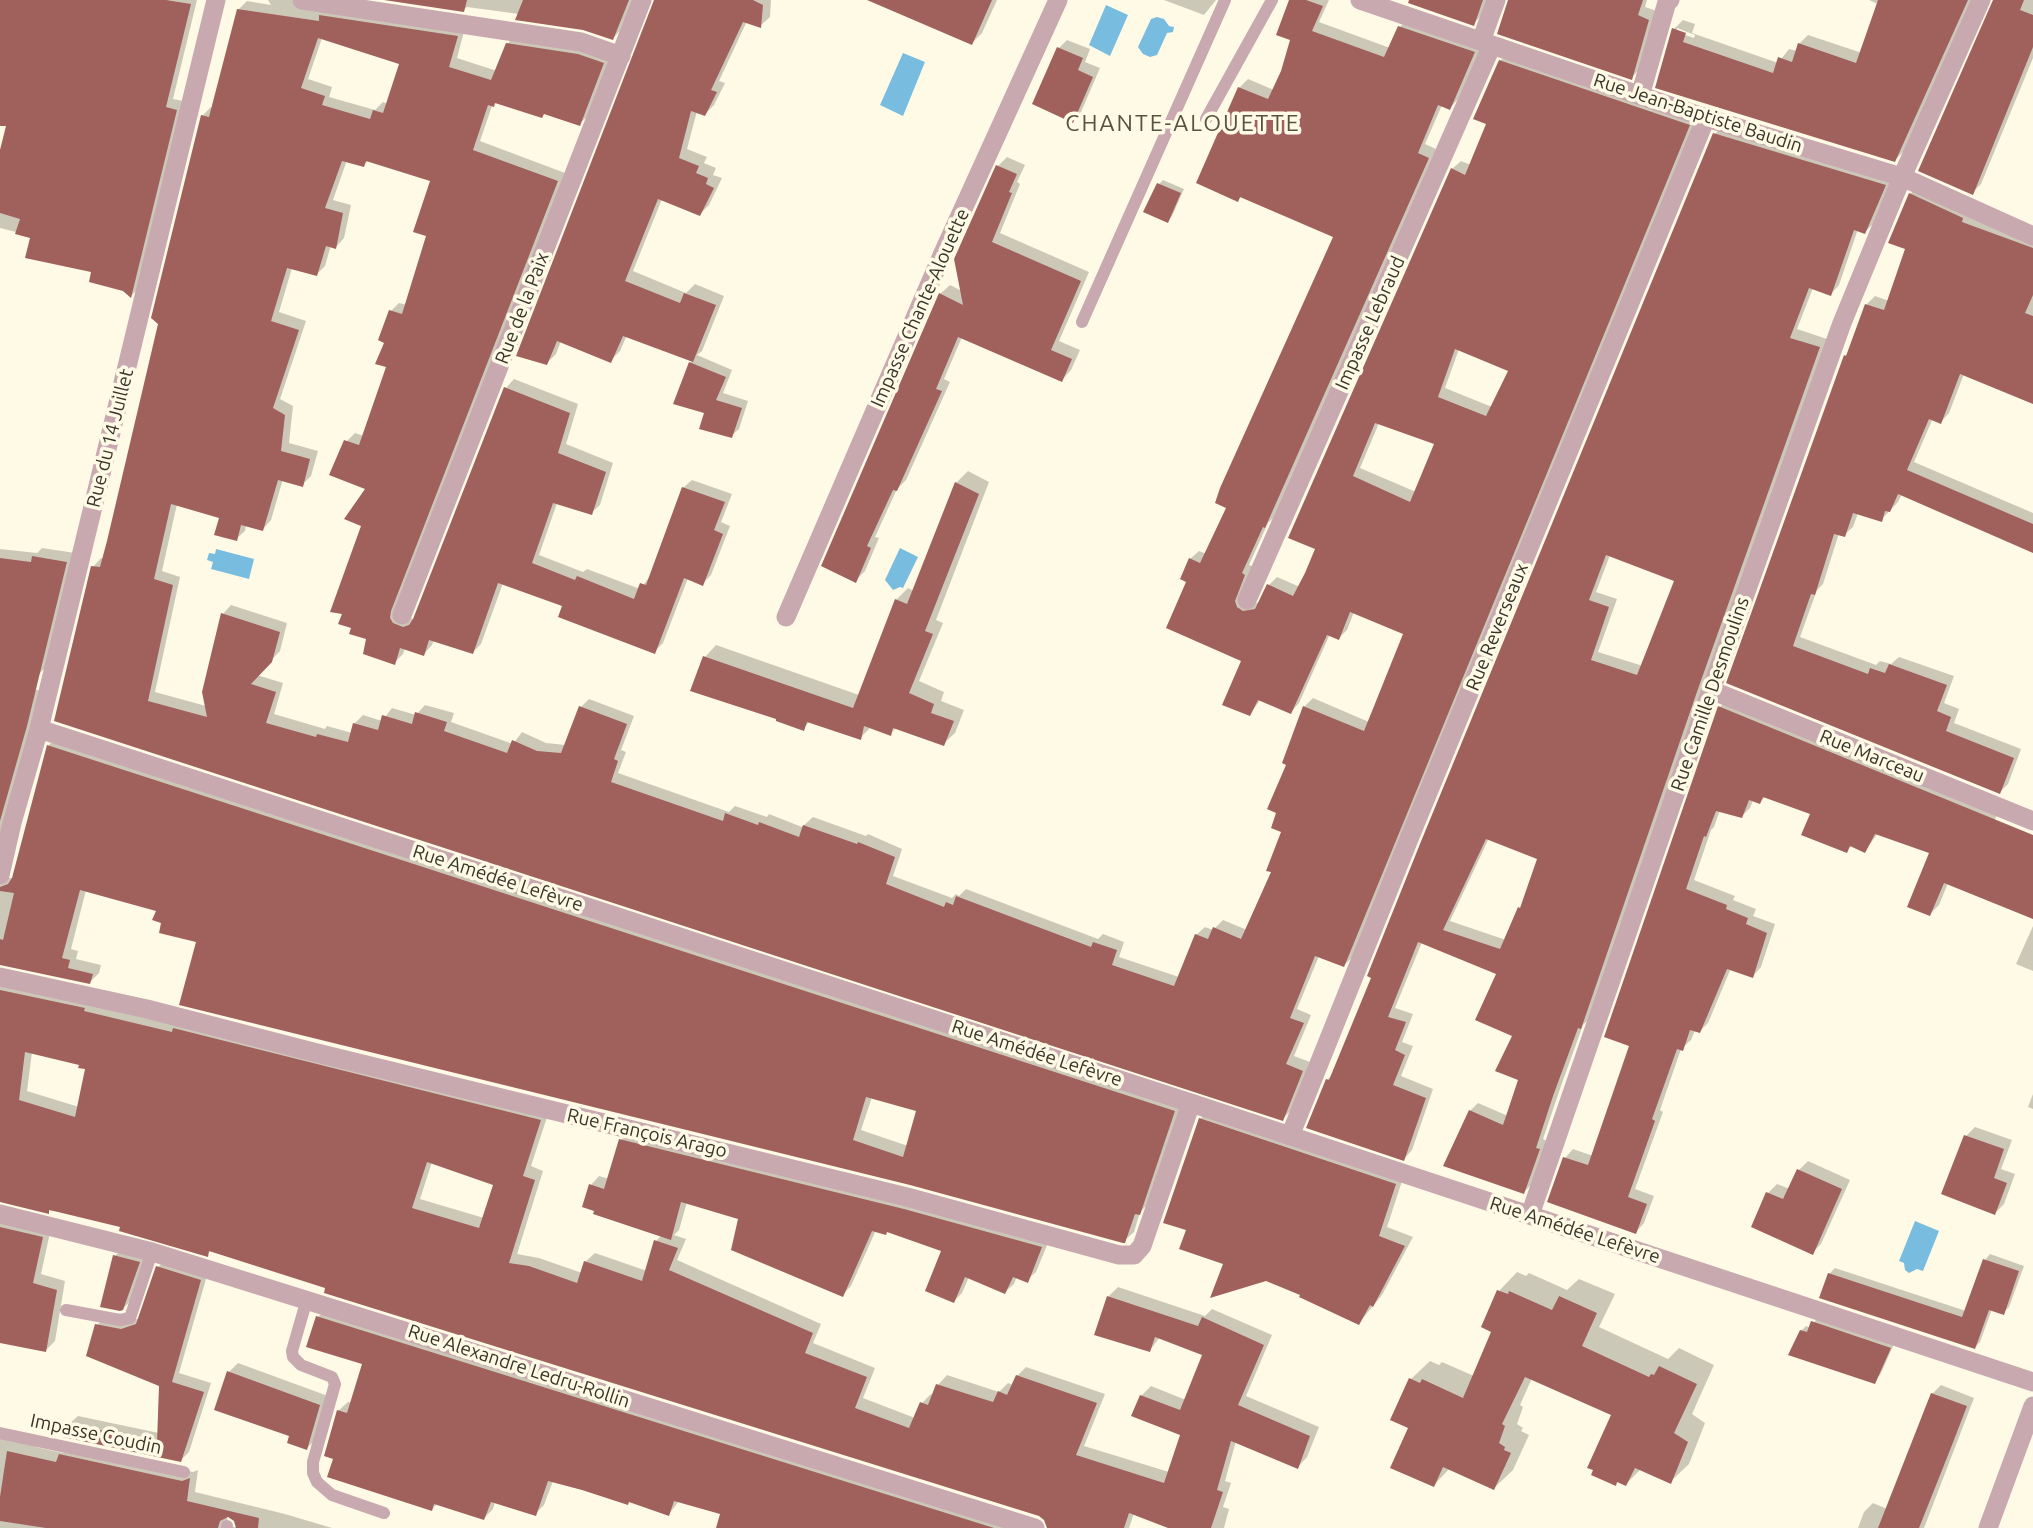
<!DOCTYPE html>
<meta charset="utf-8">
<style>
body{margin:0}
canvas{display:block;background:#fffae6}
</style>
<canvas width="2033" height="1528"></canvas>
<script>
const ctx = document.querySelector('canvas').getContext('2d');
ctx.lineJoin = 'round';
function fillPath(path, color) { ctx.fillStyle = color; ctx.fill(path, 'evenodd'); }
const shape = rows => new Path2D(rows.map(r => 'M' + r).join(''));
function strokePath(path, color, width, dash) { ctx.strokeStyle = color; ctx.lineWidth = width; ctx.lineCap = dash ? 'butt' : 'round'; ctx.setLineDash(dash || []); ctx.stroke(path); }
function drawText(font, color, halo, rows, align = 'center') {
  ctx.font = font + ' Ubuntu,sans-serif'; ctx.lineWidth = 7; ctx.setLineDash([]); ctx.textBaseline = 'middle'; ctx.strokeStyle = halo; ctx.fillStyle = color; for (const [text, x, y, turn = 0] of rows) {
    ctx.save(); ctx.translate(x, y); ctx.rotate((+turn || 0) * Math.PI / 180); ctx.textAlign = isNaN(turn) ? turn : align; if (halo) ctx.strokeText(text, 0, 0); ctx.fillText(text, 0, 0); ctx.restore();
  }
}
fillPath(shape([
 [1106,5,1128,15,1110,56,1089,45],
 [1157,17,1164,19,1169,26,1174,27,1173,32,1167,33,1157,55,1150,57,1143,54,1138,47,1151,19],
 [903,53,925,62,903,116,880,105],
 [900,548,918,557,903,588,900,587,893,590,885,580],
 [216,549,254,559,249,579,211,569,213,562,207,560,209,553,215,554],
 [1915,1221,1939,1231,1923,1271,1917,1269,1909,1273,1905,1270,1904,1263,1899,1261]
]), '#78bddf');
fillPath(shape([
 [0,0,197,0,173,99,184,101,139,288,131,296,101,271,32,236,0,228,0,157,9,119,0,117],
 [268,0,304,0,465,28,457,58,497,71,507,44,516,35,612,55,588,116,579,124,545,112,497,102,492,106,480,141,565,173,400,614,413,619,416,618,506,388,514,379,578,404,566,444,613,463,600,505,591,513,557,503,539,555,583,572,587,569,640,589,651,575,683,488,692,480,732,494,721,522,730,526,711,575,702,584,688,578,663,643,655,651,564,605,503,583,481,644,473,652,434,640,432,645,424,654,405,648,403,654,394,663,368,638,363,524,368,488,346,442,355,433,364,436,388,366,386,342,391,311,399,303,407,305,428,235,432,180,369,160,364,165,347,160,333,200,351,205,344,238,336,247,331,245,325,266,317,274,292,268,279,312,306,321,280,399,293,406,289,443,318,451,311,476,302,485,283,479,271,520,263,529,246,524,245,531,236,539,221,517,177,504,162,571,180,577,155,692,206,706,223,614,231,605,287,623,280,651,257,675,283,683,274,714,325,729,327,726,352,733,354,724,363,715,382,721,392,708,416,715,425,705,454,713,451,722,513,744,522,732,546,743,566,745,581,707,589,699,634,716,621,750,626,752,618,773,729,812,735,806,767,817,769,814,802,827,813,817,866,836,868,834,902,849,893,876,952,898,956,894,959,896,966,889,1098,939,1103,934,1124,942,1119,957,1179,977,1196,935,1205,927,1213,930,1223,920,1247,930,1273,872,1283,831,1288,764,1304,707,1313,698,1369,722,1406,633,1354,612,1347,630,1339,638,1330,634,1299,703,1291,712,1261,699,1250,714,1243,661,1189,581,1190,559,1199,551,1207,554,1229,507,1335,237,1242,196,1238,200,1239,88,1248,79,1274,90,1282,72,1292,39,1291,0,1329,0,1319,22,1390,48,1400,27,1408,18,1483,44,1458,99,1450,108,1442,105,1425,144,1436,149,1273,518,1268,523,1249,565,1252,566,1252,604,1260,602,1269,585,1277,577,1300,587,1307,573,1452,169,1461,161,1471,165,1488,123,1500,61,1509,53,1697,117,1353,957,1344,965,1319,956,1297,1009,1311,1015,1294,1056,1310,1062,1291,1110,1283,1119,56,720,93,567,101,558,104,559,160,323,202,116,211,107,214,108,238,10,247,1,271,5],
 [322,38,401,63,388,104,383,102,375,110,329,97,332,87,308,79],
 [1459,349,1511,370,1492,407,1445,388],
 [1379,423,1436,443,1416,492,1360,468],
 [396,0,633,0,621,30,613,38,583,28,519,14,467,7,463,10],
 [658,0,771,0,770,17,760,26,747,21,719,81,725,83,714,105,705,114,697,111,687,149,707,157,704,163,716,168,713,175,722,178,709,205,700,214,662,199,633,271,686,293,695,284,724,296,702,351,697,355,732,370,723,393,748,401,739,429,731,436,706,412,690,363,693,360,627,335,620,351,610,361,561,341,556,354,547,363],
 [905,0,997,0,982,33,972,43],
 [1164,0,1216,0,1204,15],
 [1411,0,1487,0,1482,15,1473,24],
 [1509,0,1647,0,1645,7,1657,11,1640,69,1631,78],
 [1869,0,1971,0,1904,151,1895,160,1657,87,1674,29,1683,20,1695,24,1692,33,1778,63,1789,49,1797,51,1799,44,1808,35,1862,53,1878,4],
 [1677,28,1695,35,1694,38,1677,32],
 [1994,0,2033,0,2033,58,1981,184,1972,193],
 [1067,40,1090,49,1085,62,1100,68,1081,112,1072,121,1059,48],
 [1723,125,1893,177,1873,224,1865,232,1858,229,1839,285,1831,294,1813,288,1797,329,1827,339,1589,1019,1583,1025,1561,1086,1543,1139,1547,1141,1532,1184,1524,1192,1470,1111,1478,1103,1508,1116,1521,1079,1515,1035,1498,973,1422,942,1395,1008,1413,1014,1402,1042,1413,1046,1401,1076,1433,1089,1412,1150,1404,1159,1327,1080,1333,1074,1715,134],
 [1610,555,1677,580,1643,666,1598,652,1617,599,1596,592],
 [1489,838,1540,858,1523,904,1506,940,1450,921],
 [1007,157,1025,165,1017,182,1020,184,1000,233,1089,272,1059,341,1080,350,1071,370,1062,380,962,337,944,379,950,382,906,480,897,489,875,537,879,538,865,571,856,580,940,294,950,285,962,291,998,166],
 [1163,180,1184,189,1172,216,1168,220,1159,184],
 [1919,186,2033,238,2033,402,1964,374,1949,413,1941,422,1933,418,1914,462,2033,513,2033,551,1902,494,1898,502,1881,520,1858,513,1853,527,1844,535,1839,533,1823,584,1817,590,1800,637,1876,665,1880,661,1891,664,1899,657,1954,676,1944,703,1959,709,1954,723,2021,749,2008,784,2000,792,1729,682,1845,356,1849,352,1866,305,1875,296,1889,301,1908,248,1910,194],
 [968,471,989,482,936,620,943,623,919,681,944,692,941,701,964,710,955,733,943,744,897,727,890,734,871,727,860,738,810,721,803,729,705,657,716,645,859,695,896,600,908,588,914,591,956,483],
 [42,548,75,553,48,665,39,674,0,659,0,549,37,553],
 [0,681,42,691,0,849],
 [1728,699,1999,809,1972,881,1948,883,1939,905,1930,914,1931,852,1878,833,1865,851,1852,845,1846,851,1812,813,1766,796,1760,802,1753,800,1750,808,1742,816,1720,810,1714,827,1711,830,1694,880,1735,896,1733,900,1756,909,1753,916,1775,924,1761,967,1753,976,1731,968,1708,1023,1700,1031,1695,1030,1691,1040,1681,1049,1660,1110,1663,1112,1635,1189,1654,1196,1644,1223,1636,1232,1565,1158,1573,1149,1593,1156,1631,1045,1720,707],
 [58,736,1183,1102,1148,1204,1140,1212,1134,1232,1124,1241,198,941,164,922,158,910,86,890,71,949,78,951,76,959,101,965,99,973,90,982,0,964,0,872,6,878,14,878,49,745],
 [872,1097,918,1110,908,1146,861,1130],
 [2033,926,2033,971,2016,964],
 [0,976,549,1111,531,1166,543,1171,517,1254,539,1258,582,1273,585,1262,595,1253,647,1271,656,1241,662,1235,591,1185,599,1176,609,1179,621,1140,630,1132,1050,1238,1036,1272,1027,1280,1017,1276,1014,1284,1005,1292,969,1277,962,1293,954,1301,943,1250,888,1231,876,1230,851,1286,843,1294,740,1217,687,1202,679,1230,674,1235,686,1239,677,1260,821,1324,813,1343,875,1368,863,1398,915,1418,922,1403,931,1394,934,1395,938,1385,947,1375,999,1392,1008,1383,1013,1385,1017,1376,1026,1367,1105,1394,1084,1446,1169,1472,1182,1434,1141,1396,1151,1386,1186,1400,1204,1354,1160,1337,1150,1350,1108,1297,1118,1287,1205,1316,1212,1309,1272,1335,1246,1396,1319,1427,1307,1457,1298,1467,1236,1441,1225,1481,1231,1483,1223,1507,1229,1509,1224,1528,1173,1528,1134,1513,1129,1528,1048,1528,1046,1519,1039,1515,211,1250,207,1255,122,1226,51,1209,48,1212,0,1201],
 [32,1052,81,1064,87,1068,79,1107,27,1091],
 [432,1162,495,1184,484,1218,420,1199],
 [2033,1094,2033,1109,2028,1107],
 [1209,1110,1404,1175,1387,1227,1413,1237,1382,1295,1359,1323,1303,1294,1225,1262,1188,1229,1200,1119],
 [1975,1127,2012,1140,2001,1169,2015,1174,2004,1204,1995,1213,1944,1193,1966,1136],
 [1808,1161,1850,1180,1821,1244,1812,1253,1753,1226,1768,1193,1777,1184,1790,1189,1799,1170],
 [0,1212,51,1228,41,1274,65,1281,55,1341,46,1350,0,1342],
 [124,1247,148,1253,132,1299,123,1309,115,1256],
 [1990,1254,2024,1266,2009,1307,2003,1313,1992,1309,1980,1342,1975,1347,1829,1274,1835,1268,1966,1311,1985,1260],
 [167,1259,208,1272,179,1373,211,1383,189,1452,180,1461,69,1424,78,1416,159,1433,160,1385,97,1325,106,1317,131,1321,140,1318,158,1267],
 [1517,1272,1526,1276,1529,1273,1567,1290,1579,1279,1615,1294,1599,1327,1668,1359,1679,1348,1714,1365,1692,1414,1705,1423,1689,1464,1670,1482,1641,1469,1626,1484,1619,1480,1615,1484,1613,1414,1532,1378,1520,1405,1523,1407,1517,1424,1523,1428,1521,1431,1529,1435,1513,1470,1494,1488,1450,1468,1434,1485,1411,1379,1430,1361,1439,1365,1442,1362,1474,1376,1494,1331,1499,1291],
 [327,1308,1031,1528,718,1528,722,1513,679,1501,669,1514,631,1501,553,1481,544,1505,535,1514,495,1502,493,1509,484,1518,437,1504,432,1509,335,1458,338,1411,348,1402,352,1403,364,1363,318,1317],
 [1817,1318,1894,1344,1880,1375,1875,1379,1801,1331,1806,1326,1811,1328],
 [238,1363,328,1396,316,1439,307,1448,229,1372],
 [1941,1385,1974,1398,1924,1528,1858,1528,1864,1512,1873,1503,1887,1509,1932,1394],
 [0,1428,36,1447,63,1453,69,1446,193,1472,198,1470,195,1492,285,1514,332,1528,0,1528],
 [231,1516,237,1522,237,1527,233,1527,228,1522,227,1517]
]), '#0003');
fillPath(shape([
 [0,0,166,0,191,4,166,107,177,110,131,298,123,291,89,282,91,272,25,258,30,238,15,234,20,219,0,213,0,150,6,126,0,126],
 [384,0,467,0,464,12],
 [523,0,629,0,613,40,583,30,515,20],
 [654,0,753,0,763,5,761,28,743,22,711,90,717,92,705,116,691,111,679,158,699,166,696,173,708,178,706,184,714,188,700,216,658,199,625,281,680,303,684,293,716,305,693,362,623,336,611,363,557,341,547,365,516,356],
 [867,0,992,0,972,45],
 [1289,0,1306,0,1323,6,1312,31,1384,57,1398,26,1475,52,1450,110,1438,105,1418,153,1429,158,1265,528,1263,527,1242,573,1245,575,1235,601,1237,607,1243,611,1255,609,1267,584,1293,596,1305,573,1315,549,1288,538,1451,168,1465,175,1486,124,1473,119,1499,60,1690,125,1344,967,1315,956,1290,1018,1304,1023,1286,1064,1303,1071,1283,1121,54,721,91,566,100,567,107,541,158,324,151,318,201,115,209,117,237,9,319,21,319,15,458,36,449,67,491,80,506,43,578,54,604,63,580,126,544,114,542,118,495,103,494,107,488,105,473,150,558,181,391,611,390,618,393,623,403,627,409,625,413,619,504,387,570,413,558,453,606,472,592,515,553,503,532,563,575,580,577,576,634,599,640,583,646,585,682,487,725,502,714,530,723,534,703,586,684,578,655,654,558,617,562,606,498,583,473,654,429,640,424,656,400,648,395,665,363,654,366,639,349,634,351,628,338,624,342,614,330,612,361,526,344,519,365,489,329,475,344,440,359,445,386,367,375,364,384,343,378,340,389,310,402,314,426,236,413,232,430,181,366,161,364,167,342,161,325,208,343,213,336,249,326,246,317,276,287,268,271,321,299,330,273,408,285,415,281,451,310,459,303,487,278,480,263,531,241,525,237,541,214,535,219,518,171,504,154,579,173,585,148,701,207,717,202,692,221,613,280,632,272,662,251,684,276,692,266,723,316,737,317,734,348,742,353,723,378,730,382,715,412,724,415,712,447,722,444,731,507,753,512,740,537,751,561,753,579,706,627,724,614,759,618,761,611,782,723,821,725,813,758,825,759,822,799,837,803,825,857,844,858,842,895,857,886,884,944,907,946,902,953,905,956,896,1091,947,1093,942,1117,950,1112,965,1174,986,1195,934,1208,939,1213,927,1241,939,1271,872,1266,871,1281,832,1271,828,1276,813,1267,809,1286,765,1282,763,1303,706,1364,731,1403,634,1350,612,1339,640,1327,635,1291,714,1258,700,1250,716,1222,705,1241,661,1166,628,1186,582,1180,579,1189,558,1200,563,1226,508,1215,503,1220,488,1333,237,1240,197,1238,202,1196,183,1238,87,1268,99,1281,71,1290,40,1276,35],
 [318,38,399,64,383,113,373,110,370,119,322,105,325,96,301,88],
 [1455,349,1508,371,1486,416,1438,397],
 [1375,423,1434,444,1410,502,1353,476],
 [1409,0,1483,0,1474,26,1408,3],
 [1508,0,1643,0,1638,15,1649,20,1632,80,1497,34],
 [1878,0,1968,0,1895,162,1655,88,1672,28,1686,33,1683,42,1773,73,1778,57,1792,62,1798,43,1856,63],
 [1993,0,2024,0,2020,10,2033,15,2033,47,1973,195,1918,171],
 [1057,47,1083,58,1078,70,1093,77,1073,123,1032,104],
 [1713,133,1886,185,1865,234,1854,230,1831,296,1809,288,1790,338,1820,347,1699,686,1581,1029,1578,1028,1553,1096,1536,1148,1540,1149,1524,1194,1443,1166,1469,1110,1503,1125,1518,1080,1495,1071,1512,1036,1475,1020,1496,974,1418,942,1388,1017,1406,1022,1395,1050,1405,1055,1393,1085,1426,1098,1404,1161,1306,1128,1326,1079,1329,1080,1371,978,1367,976,1422,839],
 [1606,555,1674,581,1637,675,1591,660,1609,607,1589,600],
 [1486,839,1537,859,1520,908,1518,907,1500,949,1443,930],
 [996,165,1017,174,1009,192,1012,193,992,242,1081,281,1051,350,1072,359,1062,382,958,337,936,389,942,391,897,491,893,490,867,546,871,548,856,583,821,566,939,293,963,305,954,259],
 [1157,183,1181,193,1168,223,1143,212],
 [1909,193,1963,218,1962,222,2033,248,2033,295,2025,313,2033,316,2033,404,1960,374,1941,424,1929,419,1907,470,2033,524,2033,553,1898,494,1890,512,1885,511,1882,522,1853,513,1845,537,1834,534,1815,595,1811,594,1793,646,1868,674,1870,668,1885,673,1889,664,1947,685,1937,711,1951,717,1946,731,2014,758,2000,794,1726,683,1844,355,1846,356,1865,304,1884,310,1905,249,1888,243],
 [689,362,726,377,716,400,742,408,732,438,699,429,704,413,673,404],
 [955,482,979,494,925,631,933,634,909,693,934,704,931,713,954,721,944,746,893,728,891,736,864,726,861,740,807,722,804,731,776,721,776,719,690,691,703,656,853,708,895,599,907,604],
 [32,556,67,562,27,726,0,821,0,558,31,562],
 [1718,706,2033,835,2033,919,1944,883,1930,916,1907,907,1929,853,1875,834,1865,853,1850,846,1847,853,1801,835,1810,814,1763,797,1760,804,1749,800,1742,818,1716,811,1706,837,1704,836,1686,889,1727,905,1726,909,1748,918,1746,924,1767,933,1753,978,1727,969,1700,1033,1690,1030,1683,1051,1677,1049,1652,1119,1655,1121,1628,1197,1647,1204,1636,1234,1547,1202,1563,1157,1588,1165,1629,1046,1604,1037],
 [47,745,1175,1111,1140,1215,1135,1214,1125,1243,1123,1243,910,1185,179,1005,196,942,159,933,161,923,152,920,156,911,80,890,62,958,70,960,68,968,93,974,90,984,0,965,0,939,3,940,14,893,0,891,0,887,8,884,12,878],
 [866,1097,916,1111,903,1157,853,1140],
 [0,990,85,1008,84,1011,172,1032,173,1028,541,1120,523,1176,535,1180,509,1263,529,1266,577,1283,584,1261,642,1281,654,1240,678,1248,669,1270,813,1333,805,1353,867,1377,855,1408,909,1428,920,1402,928,1405,936,1384,993,1402,998,1391,1007,1395,1016,1375,1097,1403,1076,1455,1164,1483,1180,1435,1131,1416,1140,1395,1180,1410,1202,1355,1155,1337,1150,1352,1094,1335,1107,1296,1198,1326,1202,1317,1264,1345,1238,1405,1310,1436,1298,1469,1231,1441,1217,1490,1223,1492,1211,1528,1168,1528,1129,1513,1124,1528,1047,1528,1044,1520,1039,1516,324,1293,325,1288,209,1251,208,1257,119,1231,120,1227,58,1212,49,1210,49,1214,0,1202],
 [25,1052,79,1065,78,1068,85,1069,75,1117,19,1100],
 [427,1162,493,1185,479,1228,412,1208],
 [1199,1118,1396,1184,1379,1236,1405,1246,1373,1307,1370,1305,1359,1325,1299,1297,1300,1295,1266,1281,1210,1298,1223,1264,1179,1249,1186,1230,1163,1223],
 [1964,1135,2004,1149,1994,1178,2007,1183,1995,1215,1941,1194],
 [619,1139,904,1209,1042,1247,1028,1283,1013,1277,1005,1294,965,1277,954,1303,925,1291,941,1251,887,1232,886,1235,872,1231,843,1297,731,1250,738,1219,681,1202,671,1240,593,1214,594,1211,582,1207,589,1184,604,1189],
 [1797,1169,1842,1189,1813,1255,1751,1227,1766,1192,1783,1199],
 [0,1227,43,1237,33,1283,57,1290,46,1352,0,1343],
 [113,1255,140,1262,123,1310,120,1311,100,1307],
 [1983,1259,2019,1271,2004,1315,1989,1310,1975,1349,1819,1298,1828,1273,1962,1317],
 [156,1266,201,1280,172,1382,204,1392,181,1462,63,1437,67,1423,157,1442,159,1386,86,1356,95,1324,121,1329,136,1324],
 [1497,1290,1508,1294,1509,1291,1552,1310,1559,1296,1597,1313,1582,1346,1649,1377,1651,1374,1654,1375,1659,1366,1697,1384,1674,1433,1688,1442,1671,1484,1635,1468,1626,1486,1617,1482,1616,1486,1591,1475,1593,1470,1587,1468,1611,1415,1525,1377,1502,1424,1505,1426,1499,1443,1505,1447,1504,1450,1511,1453,1494,1490,1443,1467,1434,1487,1390,1468,1408,1428,1390,1420,1409,1378,1420,1383,1422,1379,1463,1398,1491,1332,1481,1327],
 [316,1316,994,1528,716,1528,720,1514,674,1501,669,1516,629,1502,628,1505,582,1490,548,1481,536,1516,491,1502,484,1520,434,1504,432,1511,327,1477,333,1459,324,1456,337,1410,347,1413,362,1364,306,1347],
 [1811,1321,1891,1348,1875,1384,1788,1355,1800,1330,1807,1332],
 [227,1371,320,1405,307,1450,287,1443,289,1436,214,1410],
 [1931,1393,1967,1406,1952,1445,1919,1528,1878,1528],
 [7,1451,56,1462,59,1454,182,1481,190,1478,187,1501,259,1518,258,1528,236,1528,234,1521,228,1517,220,1521,218,1528,46,1528,0,1521,0,1497]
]), '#a0605c');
strokePath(shape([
 [1206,119,1272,0],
 [1082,322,1225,0],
 [307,1299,292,1351,293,1357,301,1365,332,1377,335,1384,313,1462,313,1473,317,1482,332,1495,384,1513],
 [66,1310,120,1320,130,1318,152,1252],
 [0,1433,184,1472],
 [227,1528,227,1526]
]), '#c8a9b0', 12);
strokePath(shape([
 [302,0,581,42,621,56],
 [1360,0,1706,118,1902,177,2033,236],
 [1481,41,1496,0],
 [1640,96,1667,2,1670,0],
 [1247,600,1492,45],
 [402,615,642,0],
 [786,617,943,253,1058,0],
 [1711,690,2033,821],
 [39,729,1191,1103,2033,1382],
 [0,875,12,823,39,729,216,0],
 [0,977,147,1009,313,1052,907,1197,1119,1255,1134,1255,1142,1246,1191,1103],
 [1290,1136,1411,834,1706,118],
 [0,1214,152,1252,1035,1528],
 [1530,1215,1711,690,1842,323,1902,177,1981,0]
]), '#c8a9b0', 19);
strokePath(shape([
 [1988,1528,2033,1406]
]), '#c8a9b0', 19);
drawText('19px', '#37352b', '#fffae6', [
 ["Rue Jean-Baptiste Baudin",1698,113,18],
 ["Rue de la Paix",522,308,-69],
 ["Impasse Chante-Alouette",920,308,-66],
 ["Impasse Lebraud",1370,323,-66],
 ["Rue du 14 Juillet",110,438,-76],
 ["Rue Reverseaux",1497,627,-68],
 ["Rue Camille Desmoulins",1710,694,-71],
 ["Rue Marceau",1872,756,22],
 ["Rue Amédée Lefèvre",498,878,18],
 ["Rue Amédée Lefèvre",1037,1053,18],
 ["Rue François Arago",647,1133,13],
 ["Rue Amédée Lefèvre",1575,1230,18],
 ["Rue Alexandre Ledru-Rollin",519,1366,18],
 ["Impasse Coudin",96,1434,12]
]);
ctx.letterSpacing = '2px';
drawText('23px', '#58533e', '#fffae6', [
 ["CHANTE-ALOUETTE",1183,123]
]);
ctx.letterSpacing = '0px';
</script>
